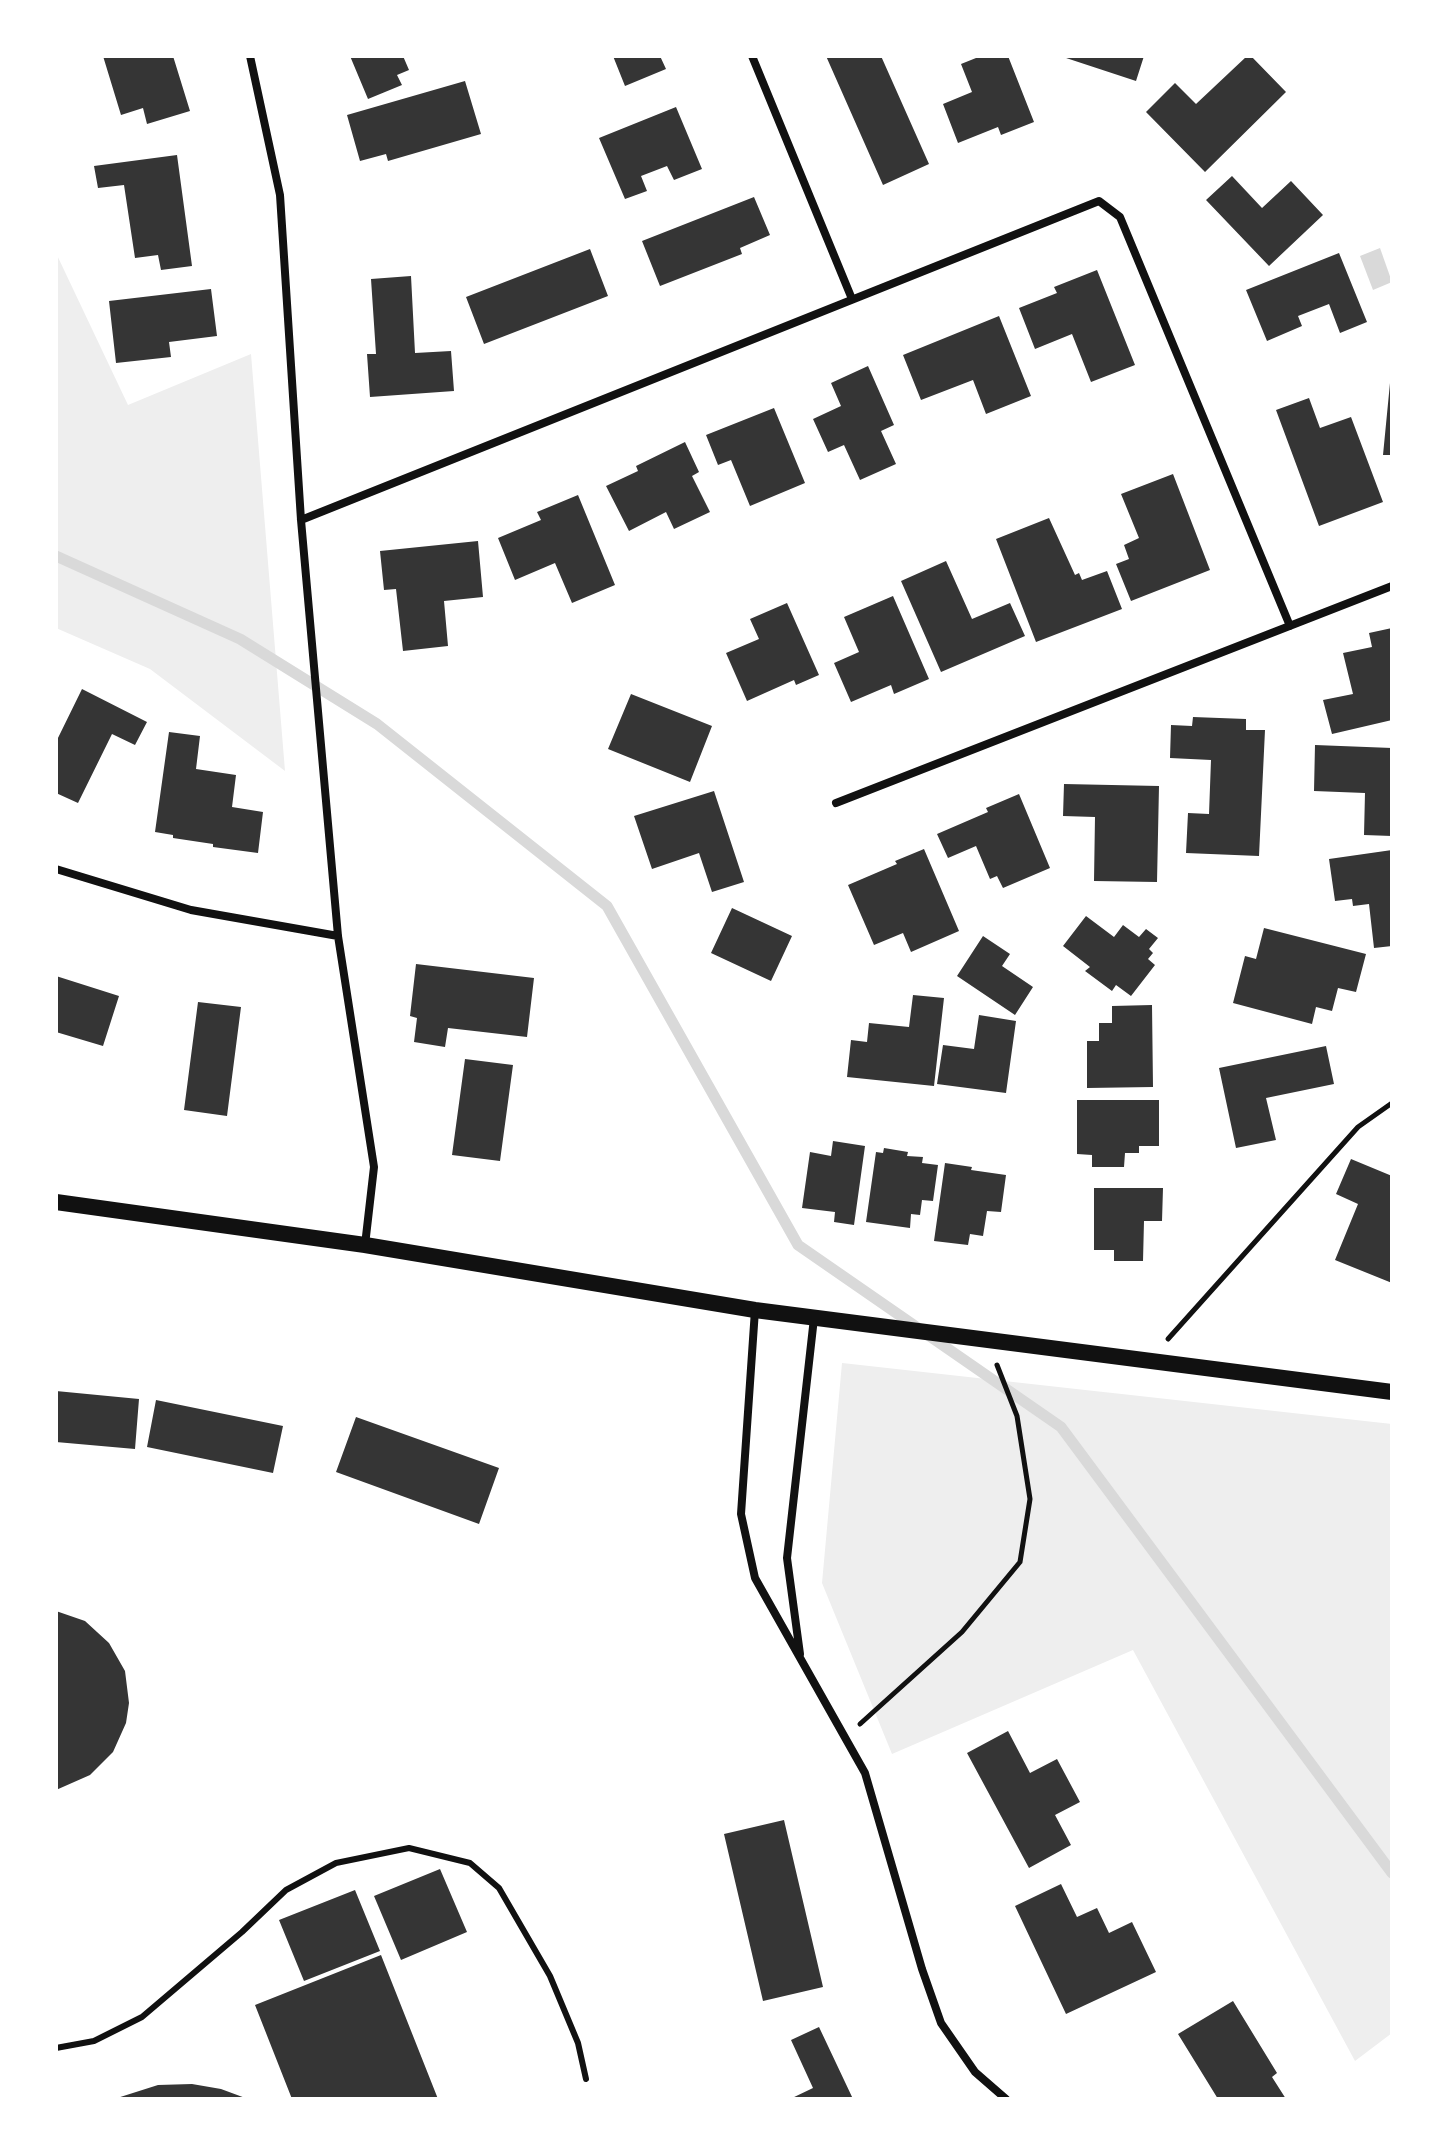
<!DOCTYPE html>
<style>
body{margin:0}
#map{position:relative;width:1448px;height:2155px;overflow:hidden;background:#fff;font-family:"Public Sans",sans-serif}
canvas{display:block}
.frame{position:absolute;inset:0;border:58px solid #fff;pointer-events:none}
</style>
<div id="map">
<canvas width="1448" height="2155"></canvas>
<div class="frame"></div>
</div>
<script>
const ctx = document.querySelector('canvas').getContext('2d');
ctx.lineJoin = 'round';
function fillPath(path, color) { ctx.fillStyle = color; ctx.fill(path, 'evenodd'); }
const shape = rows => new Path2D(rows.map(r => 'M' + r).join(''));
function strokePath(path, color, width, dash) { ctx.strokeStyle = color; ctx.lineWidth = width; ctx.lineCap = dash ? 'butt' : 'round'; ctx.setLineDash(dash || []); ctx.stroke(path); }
fillPath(shape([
 [56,253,128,405,251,354,285,771,150,669,56,628],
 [842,1363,1392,1424,1392,2033,1355,2061,1133,1650,892,1754,822,1583]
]), '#eee');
fillPath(shape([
 [1380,248,1392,282,1373,290,1360,256]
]), '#d9d9d9');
strokePath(shape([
 [56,556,240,639,377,724,607,906,798,1245,1061,1427,1392,1873]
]), '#d9d9d9', 11);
fillPath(shape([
 [103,56,173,56,190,111,147,124,143,108,121,115],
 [350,56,403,56,409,70,397,75,402,85,368,99],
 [613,56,660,56,666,69,625,86],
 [826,56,881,56,929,164,883,185],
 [981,56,1008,56,1034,122,1001,135,998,127,958,143,943,104,972,92,961,64],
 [1060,56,1144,56,1136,81],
 [1247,56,1251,56,1286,92,1205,172,1146,112,1175,83,1196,104],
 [465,81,481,134,388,161,386,154,360,161,347,115],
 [676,107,702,169,674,180,667,166,641,176,647,191,625,199,599,138],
 [177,155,192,266,161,270,158,255,135,258,124,185,98,188,94,166],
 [1232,176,1262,208,1291,181,1323,215,1269,266,1206,200],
 [754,197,770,235,740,248,742,254,660,286,642,241],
 [590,249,608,296,484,344,466,297],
 [1339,253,1367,322,1340,333,1329,304,1298,316,1302,326,1267,341,1246,290],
 [1097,270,1135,365,1091,382,1072,334,1035,349,1019,308,1057,293,1054,287],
 [411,276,415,353,451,351,454,391,370,397,367,354,376,354,371,279],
 [211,289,217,336,169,342,171,357,116,363,109,301],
 [999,316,1031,396,986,414,973,380,921,400,903,355],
 [868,366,894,425,881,431,896,464,860,480,844,445,828,452,813,419,841,406,831,383],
 [1390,383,1392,383,1392,455,1383,455],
 [1309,398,1320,428,1351,417,1383,502,1319,526,1276,410],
 [774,408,805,483,750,506,731,460,718,465,706,435],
 [685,442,699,472,692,476,710,512,674,529,666,512,629,531,606,486,638,471,636,466],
 [1173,474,1210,570,1131,601,1116,564,1129,559,1124,545,1139,538,1121,494],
 [578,495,615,585,572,603,555,563,515,580,498,538,541,520,537,512],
 [1049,518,1075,575,1079,573,1082,580,1107,571,1122,609,1036,642,996,539],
 [478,541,483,597,444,601,448,646,403,651,396,589,384,590,380,551],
 [946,561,972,619,1010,603,1025,636,941,672,901,581],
 [893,596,929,679,894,694,891,685,851,702,834,663,859,652,844,617],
 [787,603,819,675,796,685,794,680,747,701,726,653,759,639,750,619],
 [1392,628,1392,720,1332,734,1323,700,1353,694,1343,653,1372,647,1369,633],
 [82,689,147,722,135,745,112,734,78,803,56,793,56,742],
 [631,694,712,726,690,782,608,749],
 [1193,717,1246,719,1246,730,1265,730,1259,856,1186,853,1188,813,1209,814,1211,760,1170,758,1171,725,1192,726],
 [169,732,200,736,196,769,236,775,232,807,263,812,258,853,213,847,213,844,173,838,173,835,155,832],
 [1315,745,1392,748,1392,836,1364,835,1365,793,1314,791],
 [1064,784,1159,786,1157,882,1094,881,1095,817,1063,816],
 [714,791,744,882,712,892,699,853,652,869,634,816],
 [1019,794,1050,868,1003,888,997,876,990,879,976,846,948,858,937,834,988,812,986,808],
 [924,849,959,931,911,952,903,933,874,945,848,885,897,864,895,861],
 [1392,850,1392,946,1374,948,1369,904,1353,906,1352,899,1335,901,1329,859],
 [732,908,792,936,771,981,711,953],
 [1086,916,1114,937,1123,925,1139,937,1146,929,1158,938,1149,949,1153,953,1148,959,1155,965,1131,996,1116,985,1112,991,1085,971,1090,967,1063,946],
 [1264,928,1366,954,1356,992,1338,988,1332,1011,1316,1007,1312,1024,1233,1003,1245,956,1256,959],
 [983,936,1010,954,1002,966,1033,987,1015,1015,957,976],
 [416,964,534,978,527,1037,448,1028,445,1047,414,1042,417,1018,410,1016],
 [56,976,119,996,103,1046,56,1032],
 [913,995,944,998,934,1086,847,1077,851,1040,867,1042,869,1023,909,1027],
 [198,1002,241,1007,227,1116,184,1110],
 [1152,1005,1153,1087,1087,1088,1087,1041,1099,1041,1099,1023,1112,1023,1112,1006],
 [979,1015,1016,1021,1006,1093,937,1084,943,1045,974,1049],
 [1326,1046,1334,1084,1266,1098,1276,1140,1236,1148,1219,1068],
 [465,1059,513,1065,500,1161,452,1155],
 [1077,1100,1159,1100,1159,1146,1139,1146,1139,1153,1125,1153,1124,1167,1092,1167,1092,1155,1077,1154],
 [833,1141,865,1146,854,1225,834,1222,835,1212,802,1208,810,1152,831,1156],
 [884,1148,908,1152,907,1156,923,1157,922,1163,938,1165,933,1201,922,1200,920,1215,911,1214,910,1228,866,1222,876,1152,883,1153],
 [1351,1159,1392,1176,1392,1283,1335,1260,1358,1204,1336,1194],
 [945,1163,972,1167,971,1170,1006,1175,1001,1212,987,1211,983,1236,970,1234,968,1245,934,1241],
 [1094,1188,1163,1188,1162,1221,1144,1221,1143,1261,1114,1261,1114,1250,1094,1250],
 [56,1391,139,1399,135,1449,56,1442],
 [156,1400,283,1426,273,1473,147,1447],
 [356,1417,499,1468,479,1524,336,1472],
 [56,1611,85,1621,109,1643,125,1671,129,1703,126,1723,113,1752,90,1775,56,1790],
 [1008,1731,1030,1773,1057,1759,1080,1802,1055,1815,1071,1845,1029,1868,967,1753],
 [784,1820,823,1987,763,2001,724,1834],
 [440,1869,467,1932,401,1960,374,1896],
 [1061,1884,1077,1917,1097,1908,1109,1933,1132,1922,1156,1972,1066,2014,1015,1906],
 [355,1890,380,1951,304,1981,279,1920],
 [381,1955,438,2099,292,2099,255,2005],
 [1233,2001,1277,2073,1272,2077,1286,2099,1218,2099,1178,2034],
 [819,2027,853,2099,790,2099,813,2088,791,2040],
 [192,2084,221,2089,248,2099,114,2099,158,2085]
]), '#353535');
strokePath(shape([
 [1168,1339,1358,1127,1392,1103],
 [860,1724,962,1632,1020,1562,1030,1499,1017,1416,997,1365]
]), '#111', 5);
strokePath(shape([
 [56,2048,94,2041,142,2017,242,1932,286,1890,336,1863,409,1848,470,1863,499,1888,550,1976,578,2043,586,2079]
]), '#111', 6);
strokePath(shape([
 [250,56,280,195,301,520,338,936,374,1167,365,1245],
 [752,56,852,299],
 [301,520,1099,201,1120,217,1290,626],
 [836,803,1392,586],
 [56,869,191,910,338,936],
 [755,1310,741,1514,755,1578,865,1773,922,1969,941,2023,975,2072,1006,2099],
 [800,1654,787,1558,814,1318]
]), '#111', 8);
strokePath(shape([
 [56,1202,365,1245,755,1310,1392,1392]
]), '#111', 16);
</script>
